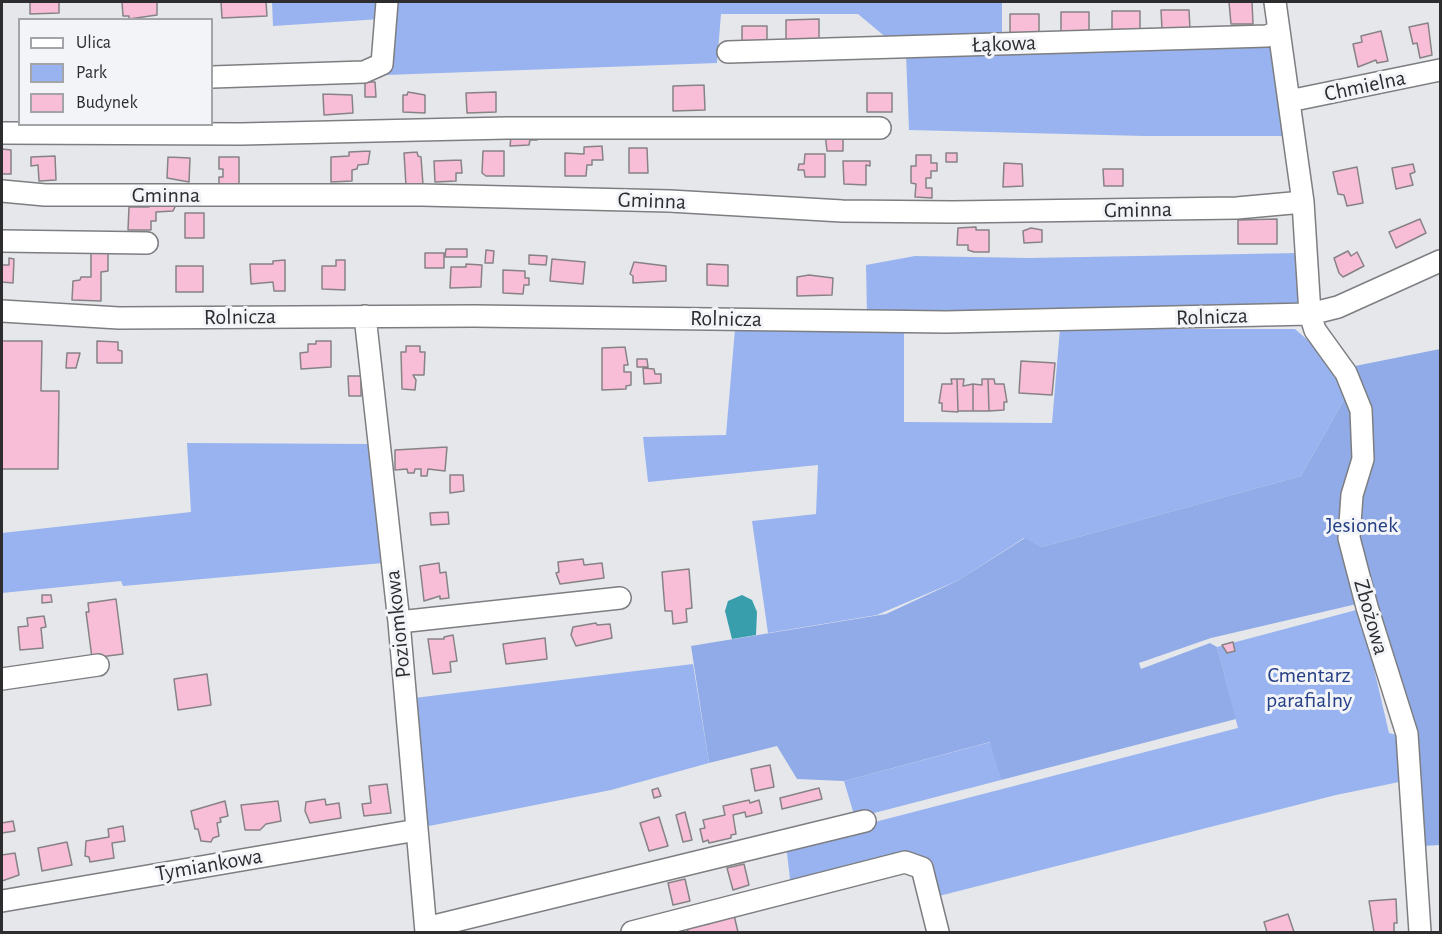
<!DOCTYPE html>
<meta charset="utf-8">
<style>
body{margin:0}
#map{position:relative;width:1442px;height:934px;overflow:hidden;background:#e5e7ea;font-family:"Alegreya Sans",sans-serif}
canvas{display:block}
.frame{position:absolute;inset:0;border:3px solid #2d2d2f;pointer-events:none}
.legend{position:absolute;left:18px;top:18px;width:195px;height:108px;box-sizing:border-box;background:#f2f4f8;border:2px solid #a3a4a8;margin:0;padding:8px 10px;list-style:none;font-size:18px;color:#2d2d2f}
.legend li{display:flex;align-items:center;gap:12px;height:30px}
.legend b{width:30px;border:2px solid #a3a4a8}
</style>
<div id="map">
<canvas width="1442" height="934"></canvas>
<div class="frame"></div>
<ul class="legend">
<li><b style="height:8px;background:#fff"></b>Ulica</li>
<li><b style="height:16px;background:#98b3ef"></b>Park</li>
<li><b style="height:16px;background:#f8bdd7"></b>Budynek</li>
</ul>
</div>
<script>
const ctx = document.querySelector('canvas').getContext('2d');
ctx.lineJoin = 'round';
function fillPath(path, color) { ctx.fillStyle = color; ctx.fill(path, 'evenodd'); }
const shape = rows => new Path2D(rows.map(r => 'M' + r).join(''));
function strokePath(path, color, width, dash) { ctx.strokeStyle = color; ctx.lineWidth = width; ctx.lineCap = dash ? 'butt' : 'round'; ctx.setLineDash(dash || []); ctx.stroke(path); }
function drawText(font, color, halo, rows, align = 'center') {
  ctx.font = font + ' "Alegreya Sans",sans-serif'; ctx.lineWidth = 6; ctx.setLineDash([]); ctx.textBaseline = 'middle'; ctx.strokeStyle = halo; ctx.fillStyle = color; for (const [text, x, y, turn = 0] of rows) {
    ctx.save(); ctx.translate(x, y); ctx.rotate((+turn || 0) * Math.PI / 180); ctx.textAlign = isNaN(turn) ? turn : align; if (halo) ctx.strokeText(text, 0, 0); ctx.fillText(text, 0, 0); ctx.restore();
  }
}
fillPath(shape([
 [272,2,380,2,381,19,273,26],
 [391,2,1002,2,1002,36,1270,40,1283,136,1145,136,909,130,906,54,858,14,721,14,717,63,386,75],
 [1299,253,1301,297,1296,308,867,314,866,265,915,256,1030,258],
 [735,329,904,329,904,422,1052,423,1060,329,1295,329,1326,356,1347,394,1301,476,1042,547,1024,538,957,581,877,615,768,633,752,521,816,514,818,465,648,482,643,437,726,435],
 [187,443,371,444,383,563,123,586,121,581,2,593,2,533,191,512],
 [1360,609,1389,733,1401,736,1404,781,1336,795,935,897,911,865,792,896,786,845,1238,728,1217,647],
 [693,664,709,763,611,790,424,827,414,698],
 [991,742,1001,780,855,818,844,781]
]), '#98b3ef');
fillPath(shape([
 [1440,349,1440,845,1422,846,1418,746,1361,603,1211,638,1139,663,1141,669,1210,643,1217,647,1236,719,1001,780,990,742,844,781,797,779,777,746,709,763,691,646,886,614,957,581,1025,538,1042,547,1301,476,1347,394,1350,367]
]), '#90abe8');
fillPath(shape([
 [742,595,752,600,757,612,756,635,732,639,725,611,728,601]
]), '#389eab');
const building = shape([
 [30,2,59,2,59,13,30,14,30,2],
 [122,2,157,2,157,15,129,19,129,16,123,16,122,2],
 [221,2,266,2,267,16,222,18,221,2],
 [1229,2,1252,2,1253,24,1231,24,1229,2],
 [1161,10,1189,10,1190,29,1162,30,1161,10],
 [1112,11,1140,11,1140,31,1112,31,1112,11],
 [1061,12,1089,12,1089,32,1061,32,1061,12],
 [1010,14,1039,14,1039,33,1010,34,1010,14],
 [819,19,819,40,786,40,786,20,819,19],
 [1428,23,1432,55,1420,58,1417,43,1413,44,1409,27,1428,23],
 [742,26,767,26,767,43,742,42,742,26],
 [1381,31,1388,61,1377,63,1376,60,1358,67,1353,44,1362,42,1361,36,1381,31],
 [365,82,375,82,376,97,365,97,365,82],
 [704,85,705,110,673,111,673,86,704,85],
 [408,92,425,95,425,113,403,112,403,95,407,95,408,92],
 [496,92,496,112,467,113,466,93,496,92],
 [867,93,892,93,892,112,867,112,867,93],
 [323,94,352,95,353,113,324,115,323,94],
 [825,133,843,133,843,151,827,151,825,133],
 [511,136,537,136,537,140,530,140,529,145,510,146,511,136],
 [602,146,603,160,592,160,592,165,587,165,586,176,565,176,565,153,584,154,584,147,602,146],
 [629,148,647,148,648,173,629,173,629,148],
 [2,149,11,150,11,174,2,174,2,149],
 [370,151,368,164,358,165,357,169,352,170,352,181,331,182,331,157,349,156,349,152,370,151],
 [483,151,504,151,504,176,486,176,482,173,483,151],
 [417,152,418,156,421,157,423,185,406,186,404,153,417,152],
 [946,153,957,153,957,162,946,162,946,153],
 [805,154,825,154,825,177,805,177,804,170,798,170,799,164,804,164,805,154],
 [916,155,931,155,931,163,937,163,937,171,931,171,931,178,926,178,926,188,932,188,932,198,915,197,916,184,911,183,911,166,916,166,916,155],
 [55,156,56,180,39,181,38,165,31,166,31,157,55,156],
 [168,157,190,158,189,182,167,178,168,157],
 [219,157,239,157,239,186,219,186,219,177,223,177,223,169,219,169,219,157],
 [461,160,462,173,456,173,456,181,435,182,434,161,461,160],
 [843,161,870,161,870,166,866,165,866,185,844,184,843,161],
 [1004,163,1022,164,1023,186,1003,187,1004,163],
 [1413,164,1415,172,1410,174,1413,185,1396,189,1392,168,1413,164],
 [1357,167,1363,203,1347,206,1344,195,1338,194,1333,172,1357,167],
 [1103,169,1123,169,1123,186,1104,186,1103,169],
 [149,197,176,205,173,211,156,212,156,221,151,221,151,230,128,230,129,207,149,207,149,197],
 [185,213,204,213,204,238,185,238,185,213],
 [1277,219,1277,244,1238,244,1238,220,1277,219],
 [1420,219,1426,233,1396,248,1389,232,1420,219],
 [976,227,976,230,989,230,989,252,974,252,968,250,968,245,957,245,958,228,976,227],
 [1031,228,1042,230,1042,242,1024,243,1023,231,1031,228],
 [91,246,108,247,108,271,101,272,101,301,72,300,73,281,80,280,81,277,91,277,91,246],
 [446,249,467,249,467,257,445,257,446,249],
 [486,250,494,251,493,263,485,263,486,250],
 [1348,251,1351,256,1357,252,1364,266,1343,277,1339,273,1334,258,1348,251],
 [425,253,444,253,444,268,425,268,425,253],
 [529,255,547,256,546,265,529,264,529,255],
 [9,258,14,259,13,283,2,282,2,265,9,265,9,258],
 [552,259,585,262,583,284,550,281,552,259],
 [285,260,285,291,274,291,273,282,251,284,250,264,273,264,273,261,285,260],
 [336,260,345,260,345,290,322,289,322,266,336,266,336,260],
 [634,262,666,266,666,281,633,283,633,276,630,274,634,262],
 [466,264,482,265,481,287,450,288,451,267,466,267,466,264],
 [707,264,728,265,728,286,707,285,707,264],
 [176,266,203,266,203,292,176,292,176,266],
 [503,270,525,271,525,278,529,278,529,285,524,285,523,294,503,293,503,270],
 [809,275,833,278,832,295,797,296,797,277,809,275],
 [2,341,42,341,41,391,59,391,58,469,2,469,2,341],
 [97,341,118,342,118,350,122,351,122,363,97,363,97,341],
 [316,341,331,341,331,367,301,369,300,353,308,352,308,344,316,344,316,341],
 [406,346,420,346,420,352,425,352,424,375,413,375,416,380,415,390,402,389,401,352,406,352,406,346],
 [625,347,628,365,624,365,624,372,631,372,631,385,626,386,626,389,602,390,602,348,625,347],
 [67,353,80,353,76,368,66,368,67,353],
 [637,359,647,359,648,367,637,367,637,359],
 [1021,361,1055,363,1052,395,1019,393,1021,361],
 [643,368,654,369,655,374,661,374,661,383,644,384,643,368],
 [348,376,361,376,361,396,349,396,348,376],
 [951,379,957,379,958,412,942,411,942,403,939,403,942,384,952,384,951,379],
 [957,379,964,379,963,386,973,384,973,411,958,411,957,379],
 [982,379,988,379,989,411,973,411,973,384,982,385,982,379],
 [988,379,994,379,995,384,1004,384,1007,402,1004,402,1004,410,989,411,988,379],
 [447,447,445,471,428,469,427,476,421,476,421,469,415,469,414,473,408,473,407,469,395,470,395,450,447,447],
 [450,475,463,475,464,491,450,493,450,475],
 [448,512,449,524,431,525,430,513,448,512],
 [583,559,584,565,602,563,604,578,560,584,556,573,559,572,558,562,583,559],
 [439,563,440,573,446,572,449,598,440,599,440,596,424,601,420,566,439,563],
 [689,569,692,608,686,609,687,622,673,624,672,611,665,611,662,572,689,569],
 [42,595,51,595,52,602,42,603,42,595],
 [116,599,123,654,92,658,86,612,89,612,88,603,116,599],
 [44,616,46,627,41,628,43,648,20,650,18,627,28,626,27,618,44,616],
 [596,623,597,625,610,624,612,638,576,646,571,635,573,627,596,623],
 [453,635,457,661,450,662,451,672,433,674,428,639,444,639,444,637,453,635],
 [545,638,547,659,506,664,503,644,545,638],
 [1233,642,1235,651,1227,653,1222,645,1233,642],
 [207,674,211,705,178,710,174,679,207,674],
 [770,765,774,787,755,791,751,769,770,765],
 [387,784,391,813,364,816,362,804,371,803,369,786,387,784],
 [658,788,661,796,654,798,652,790,658,788],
 [819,788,822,799,782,809,780,798,819,788],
 [325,799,326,805,339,803,341,818,310,823,305,811,306,802,325,799],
 [749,800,750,803,759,800,762,813,746,817,745,812,733,815,736,834,731,835,731,838,709,843,708,840,703,842,700,829,705,828,703,820,725,815,723,806,749,800],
 [225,801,228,816,220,818,221,822,217,823,219,836,213,838,211,842,201,841,198,829,195,829,191,811,225,801],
 [278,801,281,821,266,824,260,830,245,830,241,805,278,801],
 [685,812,692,840,683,842,676,815,685,812],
 [659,817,668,846,649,851,640,823,659,817],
 [13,821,15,831,2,833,2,823,13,821],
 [123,826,125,841,112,843,114,858,90,862,89,857,85,856,86,841,109,837,108,829,123,826],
 [67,842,72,865,42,871,38,848,67,842],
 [15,853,19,875,2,881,2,855,15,853],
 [744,864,749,885,733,890,727,868,744,864],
 [685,879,690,901,673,905,668,883,685,879],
 [1396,899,1397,923,1394,923,1394,932,1398,932,1374,932,1369,901,1396,899],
 [1288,914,1294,932,1267,932,1264,922,1288,914],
 [734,915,738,932,688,932,687,927,709,924,709,922,734,915]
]);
fillPath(building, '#f8bdd7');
strokePath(building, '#878385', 1.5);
const minor = shape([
 [1275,2,1303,202,1310,314,1315,330,1346,373,1361,410,1363,459,1352,495,1349,538,1367,607,1407,734,1420,932],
 [728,52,1267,36,1279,31],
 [212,77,364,72,382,64,387,2],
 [1289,101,1440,70],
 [2,133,241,134,507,128,880,128],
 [2,191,45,195,422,195,670,201,842,211,953,212,1237,208,1303,202],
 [2,241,147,243],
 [2,311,119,318,474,316,946,322,1310,314,1338,307,1440,261],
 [365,316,399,622,426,932],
 [399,622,620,598],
 [2,679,98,665],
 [2,901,417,830],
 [426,928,865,821],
 [632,932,905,862,922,868,938,932]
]);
strokePath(minor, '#7d7e81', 24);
strokePath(minor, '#fff', 21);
drawText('22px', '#2d2d2f', '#f2f4f8', [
 ["Łąkowa",1004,44,-2],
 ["Chmielna",1365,86,-12],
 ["Gminna",166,195],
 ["Gminna",652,201,2],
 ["Gminna",1138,210,-1],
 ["Rolnicza",240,317,-1],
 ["Rolnicza",1212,317,-2],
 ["Rolnicza",726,319,1],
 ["Zbożowa",1371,617,74],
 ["Poziomkowa",398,624,-96],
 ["Tymiankowa",209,865,-10]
]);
drawText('22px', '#264087', '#f2f4f8', [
 ["Jesionek",1362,525],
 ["Cmentarz",1309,675],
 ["parafialny",1309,700]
]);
</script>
